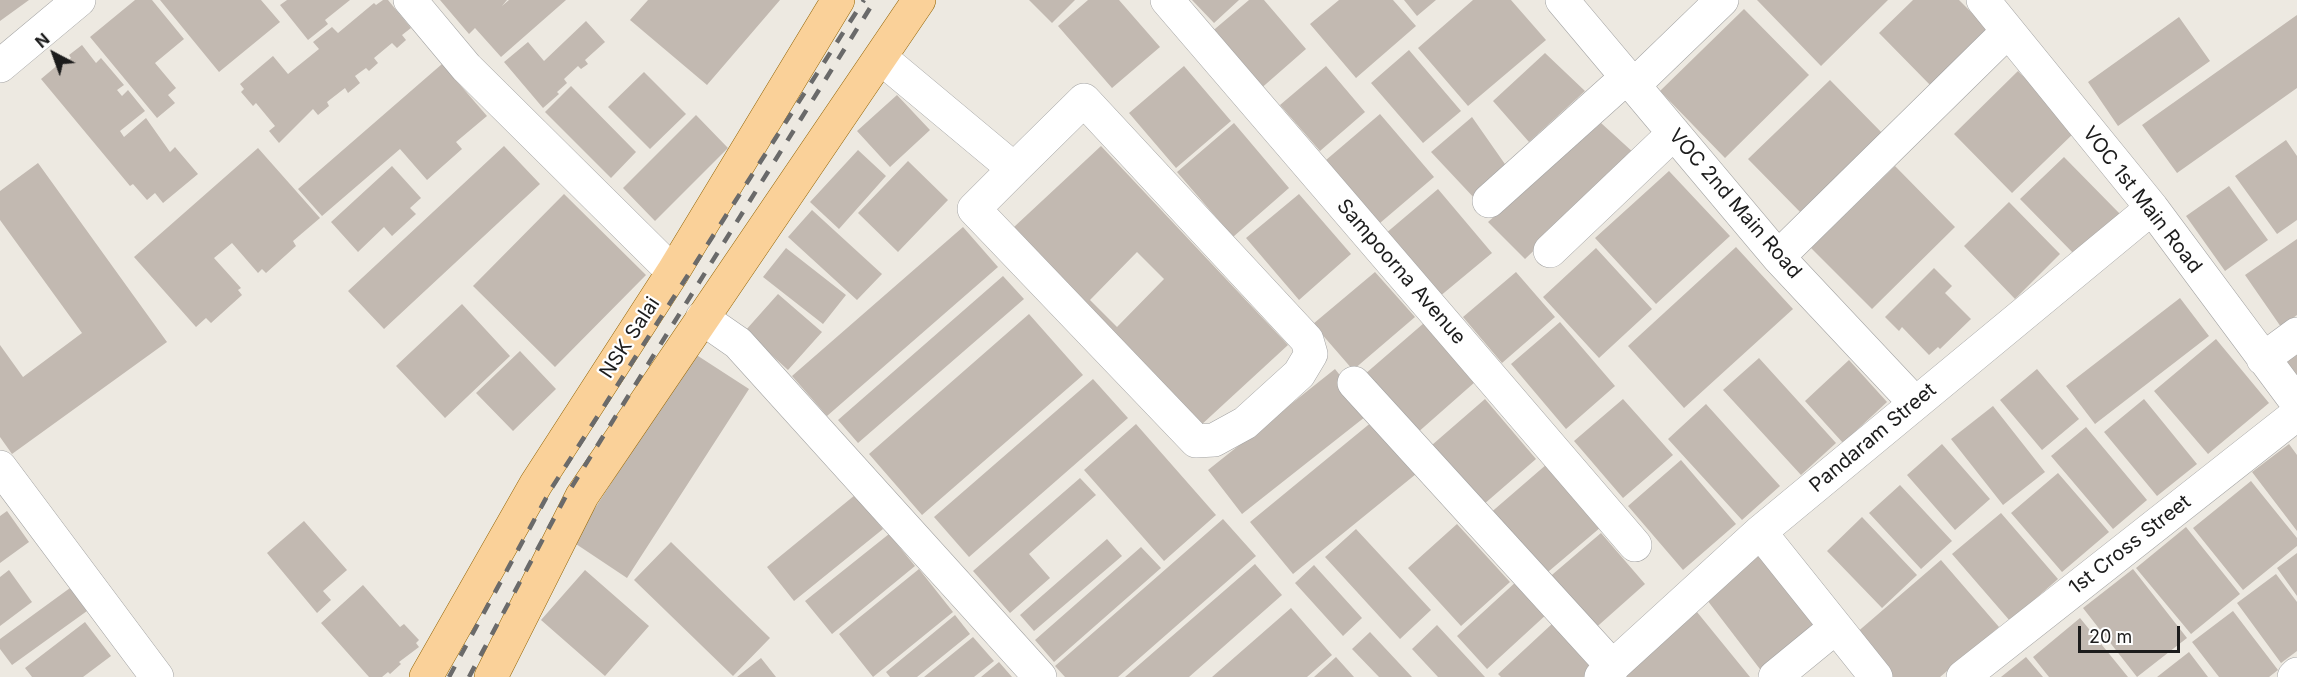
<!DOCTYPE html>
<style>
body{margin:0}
#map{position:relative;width:2297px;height:677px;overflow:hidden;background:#ede9e1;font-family:Inter,sans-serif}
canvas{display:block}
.north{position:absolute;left:24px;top:24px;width:60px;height:60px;-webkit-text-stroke:4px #fff;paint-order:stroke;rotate:319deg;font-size:16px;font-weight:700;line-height:24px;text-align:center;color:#1c1c1c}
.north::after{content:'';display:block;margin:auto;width:21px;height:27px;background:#1c1c1c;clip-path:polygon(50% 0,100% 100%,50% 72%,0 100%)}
.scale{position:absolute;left:2078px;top:626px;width:102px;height:27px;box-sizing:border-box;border:3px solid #1c1c1c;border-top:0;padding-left:8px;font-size:18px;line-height:21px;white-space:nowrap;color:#1c1c1c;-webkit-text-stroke:4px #fff;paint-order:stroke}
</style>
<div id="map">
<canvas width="2297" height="677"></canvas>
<div class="north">N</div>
<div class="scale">20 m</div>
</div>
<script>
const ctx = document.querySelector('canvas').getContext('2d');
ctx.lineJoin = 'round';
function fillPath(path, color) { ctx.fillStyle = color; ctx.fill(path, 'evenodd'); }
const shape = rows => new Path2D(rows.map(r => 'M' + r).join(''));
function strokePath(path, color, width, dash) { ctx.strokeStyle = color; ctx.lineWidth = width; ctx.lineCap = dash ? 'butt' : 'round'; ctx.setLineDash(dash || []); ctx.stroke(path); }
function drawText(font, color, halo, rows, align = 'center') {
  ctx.font = font + ' Inter,sans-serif'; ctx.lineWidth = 4.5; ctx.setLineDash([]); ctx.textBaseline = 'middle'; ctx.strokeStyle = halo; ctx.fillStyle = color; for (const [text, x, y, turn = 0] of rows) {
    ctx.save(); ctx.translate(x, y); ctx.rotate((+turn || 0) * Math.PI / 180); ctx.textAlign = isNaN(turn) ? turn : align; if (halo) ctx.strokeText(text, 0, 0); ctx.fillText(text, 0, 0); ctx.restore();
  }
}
fillPath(shape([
 [0,0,29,0,0,21],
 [135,0,152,0,184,39,155,63,176,88,168,95,175,103,157,118,90,37],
 [160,0,261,0,280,22,219,72],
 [287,0,350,0,325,20,328,24,308,40,280,5],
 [383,0,388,0,411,28,402,35,406,40,397,48,392,43,374,58,378,63,369,71,366,68,355,76,360,83,348,93,345,88,327,102,329,106,318,115,313,109,279,143,269,131,275,126,256,103,253,106,241,92,244,89,240,84,273,56,288,74,319,49,313,42,332,27,338,33,374,3,376,5],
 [440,0,507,0,502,6,509,0,566,0,501,57,475,28,469,34],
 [648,0,780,0,707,85,630,20],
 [1029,0,1075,0,1052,23],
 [1088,0,1119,0,1160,47,1112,88,1058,26],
 [1192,0,1239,0,1214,23],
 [1249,0,1264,0,1306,49,1258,91,1209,34],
 [1339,0,1393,0,1416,26,1356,78,1310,24],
 [1404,0,1436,0,1417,16],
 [1473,0,1511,0,1546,40,1468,106,1418,48],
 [1757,0,1888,0,1821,66],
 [1913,0,1959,0,1991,32,1933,88,1879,33],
 [1744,9,1809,75,1725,158,1660,91],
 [2297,15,2297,88,2177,173,2142,125],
 [2179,17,2210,61,2118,126,2088,82],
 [586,21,605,42,585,60,588,64,581,69,578,66,564,79,567,83,557,92,559,94,543,108,504,62,528,42,544,61],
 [82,45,96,63,101,58,124,85,117,90,122,96,128,90,145,111,120,131,124,137,146,118,170,152,175,147,198,174,163,203,155,193,147,200,133,184,130,186,41,79,60,63,62,66,71,58,69,55],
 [1409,50,1461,111,1423,143,1371,83],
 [1545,53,1585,91,1529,142,1493,101],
 [442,64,487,116,456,142,462,149,427,180,400,149,322,216,298,189],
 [1184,66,1231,121,1176,168,1129,113],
 [1326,66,1365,112,1320,151,1280,105],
 [2018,71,2076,131,2012,193,1954,134],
 [644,72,686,114,650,149,608,107],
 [1830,80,1886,137,1804,216,1748,159],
 [571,86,636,152,611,178,545,112],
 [897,95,930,130,890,167,857,131],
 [1380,114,1434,177,1380,223,1326,160],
 [696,115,728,148,655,221,623,188],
 [1472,117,1507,167,1476,200,1431,152],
 [1234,123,1289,188,1233,237,1177,172],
 [1601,123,1635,154,1525,259,1488,222],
 [2286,140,2297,156,2297,220,2277,234,2235,176],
 [504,146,540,184,384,329,348,291],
 [1101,146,1288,345,1200,426,1014,227],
 [1137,252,1164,279,1117,327,1090,300],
 [258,148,320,218,293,241,296,246,266,273,262,269,258,273,232,243,214,258,241,288,238,290,242,295,211,323,206,318,196,327,134,257],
 [858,150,886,176,839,229,810,202],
 [2064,157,2120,214,2076,256,2020,199],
 [908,161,948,200,898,252,858,213],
 [38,163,167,342,12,454,0,437,0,345,23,377,82,333,0,220,0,191],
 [392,166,421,198,410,208,416,214,392,236,384,227,358,252,331,222],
 [1895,166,1955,227,1872,309,1811,248],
 [1669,171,1730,236,1656,304,1595,238],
 [2229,186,2268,240,2225,271,2186,216],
 [1438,189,1492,253,1439,297,1385,234],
 [564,194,646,275,555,367,473,286],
 [1299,194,1351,254,1299,300,1246,238],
 [2009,202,2060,254,2015,299,1964,246],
 [812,210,882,274,857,300,788,237],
 [963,227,998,267,827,416,792,376],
 [2297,239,2297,315,2281,327,2245,275],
 [1736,247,1793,309,1684,408,1628,346],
 [786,248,846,295,823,324,763,277],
 [1596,248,1652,309,1599,358,1543,297],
 [1934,268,1952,286,1945,293,1971,319,1940,349,1938,347,1929,355,1902,327,1899,331,1885,317],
 [1375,272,1415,317,1353,370,1313,324],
 [1516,272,1555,317,1502,363,1463,317],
 [1003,276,1024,299,858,443,838,420],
 [778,294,822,332,788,370,745,331],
 [2180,298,2209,336,2095,424,2066,386],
 [462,304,510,356,445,418,396,366],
 [1029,314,1083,375,922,515,869,454],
 [1560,322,1615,386,1566,429,1511,364],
 [1424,323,1475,382,1416,434,1365,374],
 [2216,339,2269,403,2208,454,2154,391],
 [2297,348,2297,383,2280,362],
 [520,351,556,389,513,431,476,393],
 [695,354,749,389,627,578,573,542],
 [1759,358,1836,443,1801,475,1723,390],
 [1849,360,1887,402,1843,443,1805,401],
 [1335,369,1370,413,1242,514,1208,470],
 [2037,369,2079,419,2042,450,2000,400],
 [1093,379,1128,418,969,557,934,517],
 [1485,399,1536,459,1483,505,1432,445],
 [1623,399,1673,455,1623,498,1574,441],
 [2144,399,2197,464,2157,496,2104,432],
 [1706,404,1780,486,1742,520,1668,439],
 [1993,406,2045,472,2003,505,1951,439],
 [1373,421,1416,474,1293,574,1250,522],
 [1136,424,1216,515,1164,561,1084,470],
 [2086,427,2147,500,2113,529,2051,456],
 [1942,444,1990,499,1955,530,1907,475],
 [2289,444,2297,455,2297,531,2252,472],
 [1681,460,1736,524,1683,570,1628,506],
 [1547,464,1601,527,1542,577,1488,515],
 [2058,473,2109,532,2062,572,2011,513],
 [1080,478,1096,495,1029,554,1050,578,1010,613,973,571],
 [2251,481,2297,538,2297,546,2243,590,2193,528],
 [1900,485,1952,541,1921,569,1869,513],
 [855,495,883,529,794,601,767,567],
 [7,511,29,542,0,563,0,516],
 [2001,513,2058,579,2010,621,1952,554],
 [1862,517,1917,575,1882,608,1827,551],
 [1223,519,1256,556,1118,677,1065,677,1055,666],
 [304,521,347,570,323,591,331,600,317,613,267,553],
 [1457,524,1510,582,1461,626,1408,568],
 [2186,527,2240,594,2191,634,2136,568],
 [1356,529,1431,610,1400,639,1325,557],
 [1601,533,1645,584,1591,632,1546,580],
 [889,534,915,566,832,634,805,601],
 [1107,539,1122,556,1034,631,1020,615],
 [671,542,770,638,733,676,634,580],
 [1141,547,1161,568,1054,662,1035,640],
 [1761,551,1825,633,1766,677,1704,596],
 [2297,553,2297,596,2277,568],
 [1941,560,1999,627,1940,677,1892,677,1855,634],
 [1255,564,1282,595,1189,677,1125,677],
 [1314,565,1362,618,1343,636,1295,583],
 [919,569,953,612,873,677,839,634],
 [2133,569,2187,638,2137,677,2083,608],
 [9,570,32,602,0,626,0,577],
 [585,570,649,626,605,676,541,620],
 [2276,574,2297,602,2297,651,2281,663,2237,603],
 [1518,580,1548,613,1487,669,1457,636],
 [363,585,400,627,404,624,419,640,416,643,419,647,399,662,401,664,390,674,388,672,382,677,369,677,321,623],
 [70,588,87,611,12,665,0,649,0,639],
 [1291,608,1332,655,1307,677,1212,677],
 [2233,611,2278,670,2269,677,2219,677,2192,642],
 [1697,612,1750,677,1617,677],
 [955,615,970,634,917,677,890,677,886,672],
 [2080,618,2128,677,2049,677,2033,657],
 [85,622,111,656,83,677,32,677,25,668],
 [1553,623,1595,668,1585,677,1501,677,1498,674],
 [1437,625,1485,677,1438,677,1412,649],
 [1370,632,1412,677,1379,677,1352,649],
 [973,637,994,661,974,677,924,677],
 [2189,652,2208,677,2157,677],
 [1336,657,1354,677,1314,677],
 [2026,657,2043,677,2001,677],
 [761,658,776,677,737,677],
 [999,662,1012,677,981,677]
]), '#c2b9b1');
const minor = shape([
 [410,0,466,67,673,272],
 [1167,0,1635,545],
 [1562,0,1778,257,1915,403],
 [1983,0,2152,208,2297,403],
 [881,58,1014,169,974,209,1196,441,1214,440,1245,423,1299,374,1311,354,1307,340,1084,100,1014,169],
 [0,66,79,0],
 [1634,85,1722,0],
 [1489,201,1627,77],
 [1550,251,1674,133],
 [1778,257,2008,31],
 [702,318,738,343,1040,677],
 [2263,359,2297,334],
 [1354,383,1613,667],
 [0,467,157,677],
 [1760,532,1876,677],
 [1601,677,1760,532,2152,208],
 [1775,677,1836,627],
 [1963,677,2297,414],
 [2294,677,2297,674]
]);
const primary = shape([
 [426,677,536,484,673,272,838,0],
 [491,677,582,496,919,0]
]);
strokePath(minor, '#a3a3a3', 34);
strokePath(primary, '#926302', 34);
strokePath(minor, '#fff', 33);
strokePath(primary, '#fad199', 33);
strokePath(shape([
 [449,677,551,489,864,0],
 [469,677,566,496,875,0]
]), '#6a6a6a', 4.5, [12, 12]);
drawText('20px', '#1c1c1c', '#fff', [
 ["VOC 1st Main Road",2142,200,52],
 ["VOC 2nd Main Road",1735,204,49],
 ["Sampoorna Avenue",1401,272,49],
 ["NSK Salai",630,338,-57],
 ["Pandaram Street",1873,438,-40],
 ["1st Cross Street",2130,545,-38]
]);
</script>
